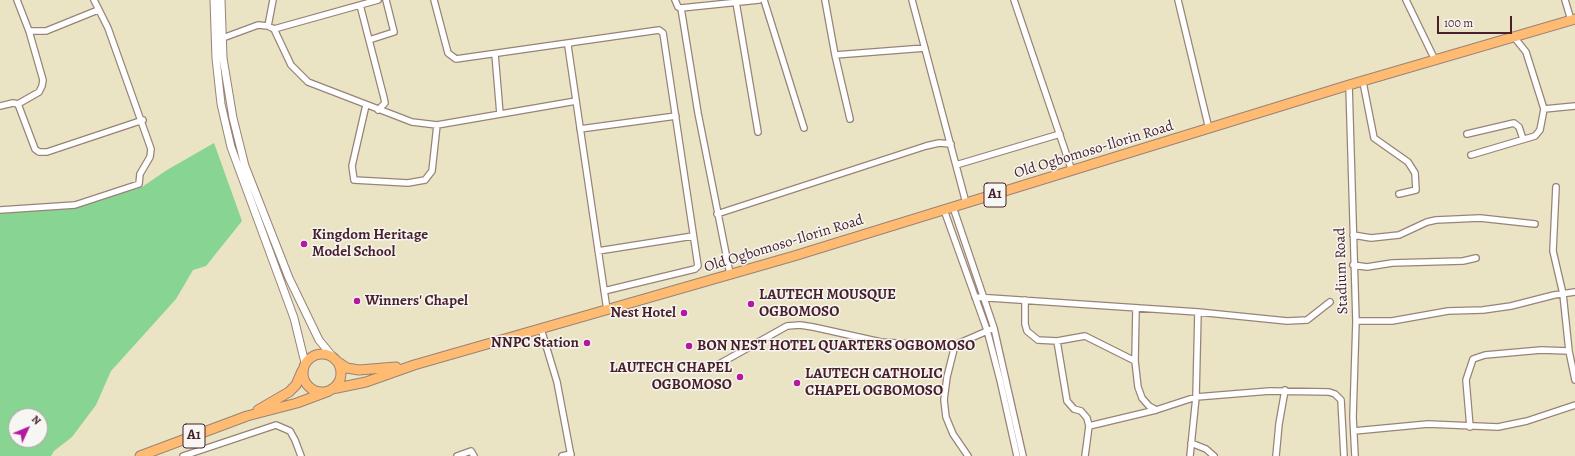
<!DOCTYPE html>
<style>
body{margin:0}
#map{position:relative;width:1575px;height:456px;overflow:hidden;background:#eae4c4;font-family:Alegreya,serif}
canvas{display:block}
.north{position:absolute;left:8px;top:408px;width:40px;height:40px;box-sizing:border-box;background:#f6f6f2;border:1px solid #b1a0a2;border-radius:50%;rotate:46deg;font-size:11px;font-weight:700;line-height:16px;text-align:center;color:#4a1f2b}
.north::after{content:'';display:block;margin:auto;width:14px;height:18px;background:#b5179e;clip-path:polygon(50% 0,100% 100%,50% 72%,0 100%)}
.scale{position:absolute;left:1437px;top:16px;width:75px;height:18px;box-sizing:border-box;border:2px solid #4a1f2b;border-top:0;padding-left:5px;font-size:12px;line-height:14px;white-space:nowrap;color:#4a1f2b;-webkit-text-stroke:3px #f6f6f2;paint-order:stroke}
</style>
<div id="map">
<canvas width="1575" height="456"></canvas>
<div class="north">N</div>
<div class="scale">100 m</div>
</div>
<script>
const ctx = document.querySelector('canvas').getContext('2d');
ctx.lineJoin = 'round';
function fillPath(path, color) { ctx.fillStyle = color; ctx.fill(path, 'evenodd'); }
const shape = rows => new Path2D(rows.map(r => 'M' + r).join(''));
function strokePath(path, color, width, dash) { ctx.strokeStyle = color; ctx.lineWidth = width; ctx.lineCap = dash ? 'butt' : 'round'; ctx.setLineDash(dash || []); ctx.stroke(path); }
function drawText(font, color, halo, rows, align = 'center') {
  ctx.font = font + ' Alegreya,serif'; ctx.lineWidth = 3; ctx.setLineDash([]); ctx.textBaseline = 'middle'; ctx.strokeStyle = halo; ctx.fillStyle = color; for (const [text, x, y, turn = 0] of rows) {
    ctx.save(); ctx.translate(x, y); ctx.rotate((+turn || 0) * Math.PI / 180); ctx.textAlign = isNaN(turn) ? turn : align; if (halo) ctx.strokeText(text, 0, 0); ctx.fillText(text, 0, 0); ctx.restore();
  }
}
fillPath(shape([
 [214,143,242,221,206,266,193,270,176,299,111,371,96,405,72,437,54,451,51,456,0,456,0,212,82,205,142,187,167,170],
 [16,416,40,416,40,440,16,440]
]), '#88d492');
const minor = shape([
 [434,0,448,53,456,59,659,30,663,33,698,266,695,269,604,291],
 [675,0,678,7,681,8,759,0],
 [764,0,804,128],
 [825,0,835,55,850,119],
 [912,0,966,203],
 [1014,0,1072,171],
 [1178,0,1209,129],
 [1406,0,1435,60],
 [1565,0,1571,20],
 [736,2,758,132],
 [360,5,384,98,385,103,378,110],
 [681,8,698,113,730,274],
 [268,26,273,0],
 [274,29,291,65,308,82,412,122,437,125,576,101],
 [29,31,46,31,98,10],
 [220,39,258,25,268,26,274,29,378,0],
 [369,40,394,32,386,0],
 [570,43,568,46,607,310],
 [495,54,500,114],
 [835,55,925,48],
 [1363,82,1374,138,1408,162,1415,173,1416,190,1399,194],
 [1349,85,1356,321,1353,417,1355,456],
 [18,104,35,149,39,152,47,152,143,120],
 [366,105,352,166,354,180,408,183,425,180,432,171,437,125],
 [0,106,13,103,18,104,39,92,42,86,43,80,29,31,17,0],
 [1544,109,1575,106],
 [580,129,676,116],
 [1467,134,1514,123,1519,127,1523,139],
 [1471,155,1535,136,1540,130,1544,109,1526,52,1514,37],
 [956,165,1060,134],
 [1556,187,1553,251,1563,294,1569,351,1575,380],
 [953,207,994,328,1023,456],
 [0,210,75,205,139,184,140,174,150,157,151,149,108,28,94,0],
 [944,210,987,330,1000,380,1017,456],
 [717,214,926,146,939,143,951,144],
 [1353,235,1371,238,1399,235,1427,222,1436,220,1480,218,1535,224],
 [598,251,693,236],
 [1353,265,1367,267,1392,263,1463,261,1476,258],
 [975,297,1198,312,1287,321,1307,320,1330,302],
 [1025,300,1025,324,1027,331,1038,340,1057,341,1085,336,1135,361],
 [1136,308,1135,361,1138,387,1142,398,1149,406,1156,410],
 [1356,321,1392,321,1448,311,1483,310,1511,306,1554,295,1575,292],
 [541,329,557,382,571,456],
 [1057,341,1067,401,1074,409,1081,411,1087,418,1089,426,1085,456],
 [955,345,947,377,944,400,946,417,953,434,968,456],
 [712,368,787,326,800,325,813,327,881,342,940,346,955,345,994,328],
 [1089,426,1156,410,1196,397,1270,391,1329,392,1335,394,1341,400,1344,456],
 [1470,427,1466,380,1473,359,1485,355,1541,350,1569,351],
 [1354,431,1428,424,1498,427,1527,421,1575,405],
 [1191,443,1206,449,1214,456],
 [183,456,276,425,290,431,295,440,301,456],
 [457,456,471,451,474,456],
 [562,456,571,454],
 [1190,456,1196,397,1198,312],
 [1276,456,1279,424,1285,390]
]);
const tertiary = shape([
 [214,0,216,58,221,104,231,147,294,318,305,363],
 [221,0,223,58,233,118,245,166,289,278,319,340,333,357]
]);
const trunk = shape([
 '303 373a19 19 0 1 1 38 0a19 19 0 1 1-38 0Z',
 [338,362,347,368,359,370,396,367],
 [332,389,366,382,414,365,794,256,1349,85,1575,19],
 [258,410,289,392,296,385,302,371],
 [140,456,247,416,297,403,329,391]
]);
strokePath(minor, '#9a8278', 8);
strokePath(tertiary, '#9a8278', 9);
strokePath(trunk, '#9a8278', 11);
strokePath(minor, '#fff', 5.5);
strokePath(tertiary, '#fff', 7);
strokePath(trunk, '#febb71', 9);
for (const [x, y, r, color] of [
 [304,244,4,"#b5179e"],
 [357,301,4,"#b5179e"],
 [751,304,4,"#b5179e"],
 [684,313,4,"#b5179e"],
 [587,343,4,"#b5179e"],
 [689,346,4,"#b5179e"],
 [740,377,4,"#b5179e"],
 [797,383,4,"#b5179e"]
]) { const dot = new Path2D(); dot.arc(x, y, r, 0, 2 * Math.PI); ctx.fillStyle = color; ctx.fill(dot); strokePath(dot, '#f6f6f2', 1.5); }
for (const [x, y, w] of [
 [995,195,22],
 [194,436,22]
]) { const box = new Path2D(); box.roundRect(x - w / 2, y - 12, w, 24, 3); ctx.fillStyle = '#f6f6f2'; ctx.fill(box); strokePath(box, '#4a1f2b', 1); }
drawText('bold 14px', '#4a1f2b', null, [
 ["A1",995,195],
 ["A1",194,436]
]);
drawText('15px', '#4a1f2b', '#f6f6f2', [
 ["Old Ogbomoso-Ilorin Road",1094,150,-17],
 ["Old Ogbomoso-Ilorin Road",784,244,-17],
 ["Stadium Road",1342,271,-92]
]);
drawText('bold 15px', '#4a1f2b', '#f6f6f2', [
 ["Kingdom Heritage",312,235],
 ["Model School",312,252],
 ["LAUTECH MOUSQUE",759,295],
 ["OGBOMOSO",759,312],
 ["Winners' Chapel",365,301],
 ["Nest Hotel",676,313,"right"],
 ["NNPC Station",579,343,"right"],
 ["BON NEST HOTEL QUARTERS OGBOMOSO",697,346],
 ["LAUTECH CHAPEL",732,368,"right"],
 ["OGBOMOSO",732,385,"right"],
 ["LAUTECH CATHOLIC",805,374],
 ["CHAPEL OGBOMOSO",805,391]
], 'left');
</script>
